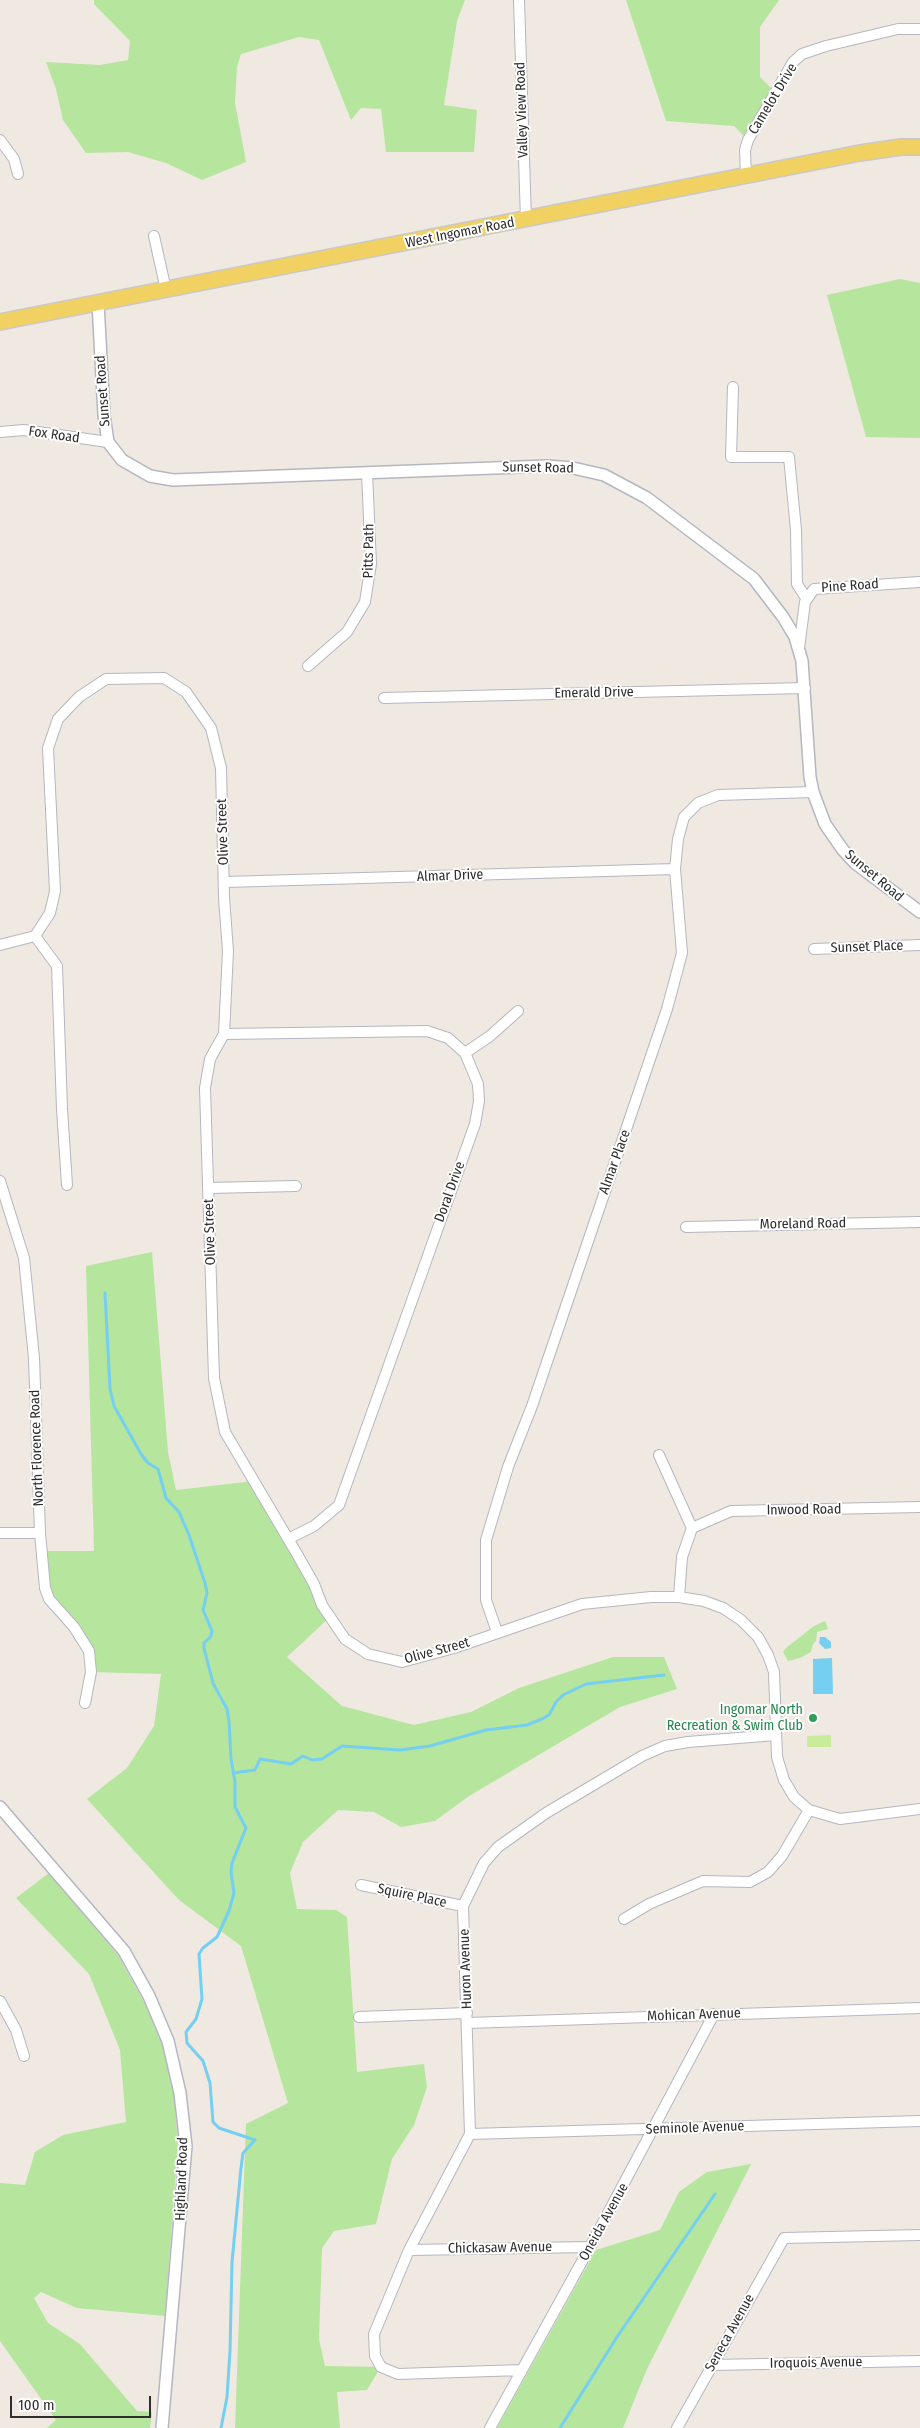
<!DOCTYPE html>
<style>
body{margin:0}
#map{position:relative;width:920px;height:2428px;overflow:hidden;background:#efe9e1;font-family:"Fira Sans Condensed",sans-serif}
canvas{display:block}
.scale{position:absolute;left:10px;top:2396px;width:141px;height:22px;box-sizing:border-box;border:2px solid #2e2e2e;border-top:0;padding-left:6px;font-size:15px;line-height:18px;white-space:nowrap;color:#2e2e2e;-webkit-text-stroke:4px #fff;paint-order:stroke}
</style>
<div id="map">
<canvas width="920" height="2428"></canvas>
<div class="scale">100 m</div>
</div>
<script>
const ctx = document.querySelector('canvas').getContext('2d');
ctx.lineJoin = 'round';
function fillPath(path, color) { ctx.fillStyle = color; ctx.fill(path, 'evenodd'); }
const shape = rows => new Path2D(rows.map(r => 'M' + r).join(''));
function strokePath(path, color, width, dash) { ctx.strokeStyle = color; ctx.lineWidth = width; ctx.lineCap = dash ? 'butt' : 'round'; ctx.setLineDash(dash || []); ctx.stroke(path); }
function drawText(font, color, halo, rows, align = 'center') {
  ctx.font = font + ' "Fira Sans Condensed",sans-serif'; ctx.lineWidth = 4; ctx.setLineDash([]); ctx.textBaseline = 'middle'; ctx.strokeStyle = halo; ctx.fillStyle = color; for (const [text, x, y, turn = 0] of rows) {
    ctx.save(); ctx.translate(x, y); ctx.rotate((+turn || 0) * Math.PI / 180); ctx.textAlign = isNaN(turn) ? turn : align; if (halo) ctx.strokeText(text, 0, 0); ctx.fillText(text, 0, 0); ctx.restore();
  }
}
fillPath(shape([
 [94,0,465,0,457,21,444,105,477,110,474,152,386,152,381,109,361,108,351,120,319,40,299,37,241,54,237,67,235,103,246,162,202,180,166,163,128,152,86,153,63,120,56,89,46,62,100,65,128,60,130,41,94,4],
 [626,0,779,0,760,27,760,77,775,92,748,140,734,126,666,121],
 [900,279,920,283,920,438,866,437,827,295],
 [152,1252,168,1452,176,1490,254,1481,330,1617,287,1657,342,1706,414,1725,471,1712,519,1688,613,1657,664,1657,677,1689,620,1707,469,1796,435,1821,401,1827,374,1812,338,1810,303,1842,290,1873,297,1909,336,1910,347,1917,357,2072,424,2064,427,2087,414,2125,392,2159,376,2224,334,2231,322,2248,319,2339,325,2366,381,2367,367,2390,337,2392,340,2428,235,2428,246,2124,288,2103,241,1946,179,1900,87,1799,127,1768,154,1726,161,1674,91,1672,91,1660,49,1599,41,1551,94,1551,86,1266],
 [825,1621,828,1629,817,1632,816,1641,813,1644,811,1652,800,1658,788,1661,783,1652,786,1648,814,1626],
 [49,1873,118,1955,145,2004,162,2044,174,2095,178,2144,165,2316,77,2308,41,2292,34,2298,48,2323,80,2344,137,2411,152,2412,150,2428,47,2428,56,2420,0,2341,0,2183,25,2185,35,2152,63,2135,126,2122,120,2050,89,1974,16,1898],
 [751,2164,647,2369,623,2428,497,2428,596,2250,660,2230,679,2192,707,2172]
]), '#b6e59e');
fillPath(shape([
 [831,1735,831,1747,807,1747,807,1736]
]), '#c9ec9a');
fillPath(shape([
 [820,1637,825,1637,831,1642,831,1648,825,1649,819,1643],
 [832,1658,833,1694,813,1694,813,1659]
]), '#75cff0');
strokePath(shape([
 [105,1293,110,1389,114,1406,141,1454,148,1463,158,1469,166,1498,179,1512,189,1535,205,1583,207,1593,203,1610,212,1631,211,1636,204,1643,204,1648,213,1683,227,1709,229,1721,231,1759,235,1782,235,1807,246,1828,232,1863,231,1872,234,1893,229,1911,217,1937,203,1948,199,1954,202,1999,196,2019,186,2032,187,2043,203,2061,210,2083,213,2122,219,2128,255,2140,243,2153,241,2168,232,2262,230,2351,227,2397,221,2428],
 [233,1773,255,1770,260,1759,291,1764,303,1756,312,1760,322,1759,342,1746,400,1750,430,1746,486,1730,527,1725,542,1719,549,1715,556,1702,563,1695,586,1684,664,1675],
 [560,2428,617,2337,715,2194]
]), '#75cff0', 3);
const minor = shape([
 [519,0,526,220],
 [0,140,14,159,18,174],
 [746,176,745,150,748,140,793,62,802,54,826,46,898,29,920,29],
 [154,236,166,290],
 [733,387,731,457,789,457,796,530,797,584,806,598],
 [0,432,24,430,108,442],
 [799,648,805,602,814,589,920,582],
 [308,666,347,632,365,602,371,564,367,473],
 [384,698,805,688],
 [225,882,675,869],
 [0,945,35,936],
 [814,949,920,945],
 [224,1034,427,1031,448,1038,465,1053,478,1084,479,1101,475,1124,339,1505,314,1526,288,1539],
 [465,1053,490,1036,518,1011],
 [0,1181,24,1258,34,1358,40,1533,45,1588,49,1599,74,1627,89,1651,91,1672,85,1703],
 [67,1185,62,1109,57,966,35,936,50,913,55,891,48,748,58,719,79,697,106,679,164,678,186,692,211,728,221,768,224,898,228,951,224,1034,210,1059,205,1088,214,1378,225,1432,297,1554,314,1584,322,1605,345,1639,368,1654,402,1662,454,1648,582,1604,651,1597,679,1597,704,1601,723,1608,741,1620,758,1637,768,1655,774,1672,777,1757,784,1780,794,1797,809,1810,840,1819,920,1809],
 [208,1188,296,1186],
 [686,1227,920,1222],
 [659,1455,692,1528,682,1557,679,1597],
 [692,1528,731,1511,920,1507],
 [0,1533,40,1533],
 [497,1632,486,1600,486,1540,508,1467,532,1406,667,1009,682,953,675,869,678,839,684,817,698,803,718,795,813,792],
 [361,1885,463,1906],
 [624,1919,649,1904,703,1881,750,1882,768,1872,782,1856,809,1810],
 [0,2001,16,2030,24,2056],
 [359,2017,467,2013],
 [468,2023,920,2008],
 [470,2134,920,2121],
 [409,2250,590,2247],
 [712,2365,920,2361],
 [522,2370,398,2374,381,2367,375,2356,374,2334,409,2250,470,2134,463,1906,484,1863,498,1847,546,1813,642,1756,665,1746,688,1742,776,1735],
 [490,2428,590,2247,714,2014],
 [677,2428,784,2238,920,2235]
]);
const tertiary = shape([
 [98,303,104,415,108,442,122,460,150,476,173,480,547,466,573,468,604,475,647,498,754,579,783,617,795,637,802,661,810,777,813,792,825,824,843,850,855,863,920,912],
 [0,1807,124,1951,149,1996,168,2041,180,2093,186,2146,162,2428]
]);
const primary = shape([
 [0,322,860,153,901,147,920,147]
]);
strokePath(minor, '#b4b7c1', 12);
strokePath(tertiary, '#b4b7c1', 14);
strokePath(primary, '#c9c9c9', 18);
strokePath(minor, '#fff', 10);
strokePath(tertiary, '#fff', 11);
strokePath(primary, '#f2d163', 15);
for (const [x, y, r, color] of [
 [813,1718,5,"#2e9e5b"]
]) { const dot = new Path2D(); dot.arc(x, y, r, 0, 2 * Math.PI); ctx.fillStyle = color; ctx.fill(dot); strokePath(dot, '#fff', 2); }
drawText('14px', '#2e2e2e', '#fff', [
 ["Camelot Drive",773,99,-59],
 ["Valley View Road",522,110,-92],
 ["West Ingomar Road",460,233,-11],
 ["Sunset Road",103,391,-94],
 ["Fox Road",54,435,8],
 ["Sunset Road",538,468,1],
 ["Pitts Path",369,551,-89],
 ["Pine Road",850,586,-4],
 ["Emerald Drive",594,693,-1],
 ["Olive Street",223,832,-92],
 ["Almar Drive",450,876,-2],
 ["Sunset Road",874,876,40],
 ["Sunset Place",867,947,-2],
 ["Almar Place",615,1162,-70],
 ["Doral Drive",450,1192,-70],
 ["Moreland Road",803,1224,-1],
 ["Olive Street",210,1232,-92],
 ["North Florence Road",37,1448,-92],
 ["Inwood Road",804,1510,-1],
 ["Olive Street",437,1651,-15],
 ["Squire Place",412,1896,12],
 ["Huron Avenue",466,1969,-92],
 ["Mohican Avenue",694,2015,-2],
 ["Seminole Avenue",695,2128,-2],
 ["Highland Road",182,2179,-88],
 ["Oneida Avenue",604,2222,-61],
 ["Chickasaw Avenue",500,2248,-1],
 ["Seneca Avenue",730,2333,-61],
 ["Iroquois Avenue",816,2363,-1]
]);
drawText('14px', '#27864d', '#fff', [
 ["Ingomar North",803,1710],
 ["Recreation & Swim Club",803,1726]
], 'right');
</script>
